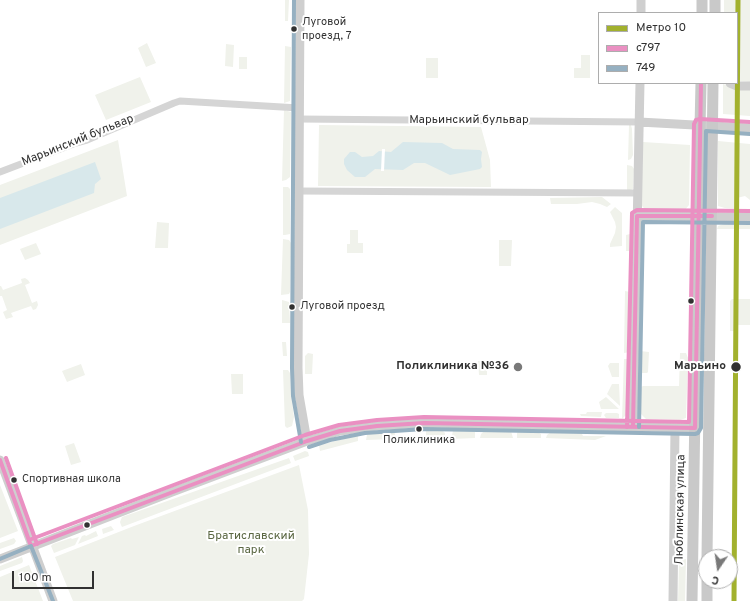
<!DOCTYPE html>
<meta charset="utf-8">
<style>
body{margin:0}
#map{position:relative;width:750px;height:601px;overflow:hidden;background:#fff;font-family:Overpass,sans-serif}
canvas{display:block}
.legend{position:absolute;left:598px;top:12px;width:140px;height:72px;box-sizing:border-box;background:#fff;border:1px solid #adadad;margin:0;padding:5px 7px;list-style:none;font-size:12px;color:#313131}
.legend li{display:flex;align-items:center;gap:8px;height:20px}
.legend b{width:20px;border:1px solid #adadad}
.north{position:absolute;left:698px;top:549px;width:40px;height:40px;box-sizing:border-box;background:#fff;border:1px solid #adadad;border-radius:50%;rotate:193deg;font-size:11px;font-weight:700;line-height:16px;text-align:center;color:#313131}
.north::after{content:'';display:block;margin:auto;width:14px;height:18px;background:#797979;clip-path:polygon(50% 0,100% 100%,50% 72%,0 100%)}
.scale{position:absolute;left:12px;top:571px;width:82px;height:18px;box-sizing:border-box;border:2px solid #313131;border-top:0;padding-left:5px;font-size:12px;line-height:14px;white-space:nowrap;color:#313131;-webkit-text-stroke:3px #fff;paint-order:stroke}
</style>
<div id="map">
<canvas width="750" height="601"></canvas>
<ul class="legend">
<li><b style="height:5px;background:#a2b12d"></b>Метро 10</li>
<li><b style="height:5px;background:#ea90c2"></b>с797</li>
<li><b style="height:5px;background:#96b0c1"></b>749</li>
</ul>
<div class="north">С</div>
<div class="scale">100 m</div>
</div>
<script>
const ctx = document.querySelector('canvas').getContext('2d');
ctx.lineJoin = 'round';
function fillPath(path, color) { ctx.fillStyle = color; ctx.fill(path, 'evenodd'); }
const shape = rows => new Path2D(rows.map(r => 'M' + r).join(''));
function strokePath(path, color, width, dash) { ctx.strokeStyle = color; ctx.lineWidth = width; ctx.lineCap = dash ? 'butt' : 'round'; ctx.setLineDash(dash || []); ctx.stroke(path); }
function drawText(font, color, halo, rows, align = 'center') {
  ctx.font = font + ' Overpass,sans-serif'; ctx.lineWidth = 4; ctx.setLineDash([]); ctx.textBaseline = 'middle'; ctx.strokeStyle = halo; ctx.fillStyle = color; for (const [text, x, y, turn = 0] of rows) {
    ctx.save(); ctx.translate(x, y); ctx.rotate((+turn || 0) * Math.PI / 180); ctx.textAlign = isNaN(turn) ? turn : align; if (halo) ctx.strokeText(text, 0, 0); ctx.fillText(text, 0, 0); ctx.restore();
  }
}
fillPath(shape([
 [285,0,289,0,288,21,285,21],
 [724,0,750,0,750,82,737,81,737,13,724,13],
 [147,43,156,63,146,67,138,48],
 [226,44,234,45,233,67,225,66],
 [285,46,291,47,290,101,284,103],
 [581,55,590,55,590,78,574,78,574,68,581,68],
 [239,57,247,57,247,69,239,69],
 [426,58,438,58,438,78,426,78],
 [140,77,151,102,106,120,95,95],
 [723,84,729,86,750,89,750,116,723,114],
 [284,110,291,112,290,177,286,180,282,181],
 [319,125,481,127,490,160,491,187,318,186],
 [629,125,631,125,632,129,633,155,631,159,628,160],
 [118,140,127,196,0,245,0,185],
 [718,141,750,144,750,200,745,196,737,198,738,209,725,208,718,206],
 [643,142,690,145,689,205,684,211,646,210,641,205],
 [627,165,632,166,634,169,633,189,627,192],
 [283,187,288,187,290,189,290,234,285,235,283,235],
 [602,197,611,204,607,207,600,204,592,202,577,204,551,204,550,198],
 [615,207,622,213,622,246,610,247,610,244,615,233,616,227,615,222,610,212],
 [157,222,169,223,168,248,155,248],
 [724,224,750,225,750,229,717,229,718,226],
 [630,229,633,230,632,248,630,251,626,251,626,235,630,234],
 [350,230,358,230,358,243,363,243,363,253,347,253,347,244,350,244],
 [283,239,289,240,291,243,290,292,289,294,281,295],
 [499,240,512,240,511,266,499,266],
 [36,243,41,254,25,260,20,249],
 [25,278,28,280,30,283,25,285,32,303,37,301,38,305,36,309,33,310,31,306,11,313,13,317,6,319,3,312,7,310,2,296,0,296,0,286,1,286,3,290,22,283,21,279],
 [625,291,630,292,630,352,624,353],
 [732,299,750,299,750,325,737,325,736,331,730,331,730,301],
 [282,300,289,302,290,323,282,323],
 [282,342,286,342,287,356,283,356],
 [640,351,649,352,648,372,647,373,642,373,641,371],
 [308,353,313,354,312,374,305,374,305,356],
 [680,353,686,353,688,358,686,418,680,420,646,419,641,414,640,411,641,387,643,386,679,386],
 [624,359,629,359,628,407,626,415,622,419],
 [478,361,487,361,487,375,479,375],
 [610,363,619,363,619,377,612,377,608,366],
 [81,364,85,375,67,382,62,371],
 [283,370,288,370,290,373,291,394,294,417,292,426,287,428,285,426],
 [231,374,243,374,243,394,232,394],
 [612,384,619,384,620,406,607,394],
 [606,397,619,409,601,409,599,402],
 [587,412,602,412,601,417,581,416,580,414,586,414],
 [606,413,617,413,619,414,619,418,606,418,604,415],
 [426,431,443,431,445,433,445,438,426,438],
 [453,431,472,431,475,432,475,438,451,439],
 [484,431,511,431,513,438,480,438,481,434],
 [395,432,395,439,366,440,367,435,369,434],
 [518,432,538,432,541,434,541,438,517,438,517,433],
 [551,432,581,432,583,436,606,436,595,440,546,438,547,435],
 [356,436,358,436,358,441,320,451,319,445],
 [74,443,81,462,71,465,65,446],
 [305,451,308,452,309,456,295,461,293,456],
 [289,458,291,463,122,527,121,525,120,522,122,517],
 [299,465,308,510,309,554,304,599,302,601,73,601,55,557,134,526],
 [0,485,18,531,0,538],
 [111,526,114,530,103,534,102,529],
 [96,531,98,536,78,544,82,536,85,535,86,536],
 [79,537,75,545,54,553,51,546,53,544,71,538,72,539],
 [14,538,16,541,14,544,0,549,0,543],
 [22,557,23,561,22,563,0,571,0,566],
 [679,559,686,559,685,601,678,601],
 [29,565,43,601,0,601,0,577]
]), '#f0f2eb');
fillPath(shape([
 [403,142,442,143,453,149,480,150,482,152,481,159,482,167,480,169,450,175,425,163,414,163,403,170,375,169,365,177,355,177,347,170,344,164,344,159,350,152,355,152,362,157,373,156,379,151,391,152],
 [95,162,101,179,95,184,94,193,0,229,0,198]
]), '#d8e8eb');
fillPath(shape([
 [382,149,385,149,384,171,381,171]
]), '#fff');
strokePath(shape([
 [299,119,639,122],
 [0,172,76,143,87,140,174,103,180,101,299,108],
 [299,191,638,193]
]), '#d5d5d5', 7);
strokePath(shape([
 [300,0,298,368,299,395,307,441],
 [641,13,641,0],
 [730,83,737,86,750,86],
 [639,122,750,128],
 [637,216,750,217],
 [633,427,640,83],
 [0,460,53,601],
 [0,559,172,492,307,441,340,431,377,426,424,423,695,428],
 [673,601,675,428]
]), '#cfcfcf', 9);
strokePath(shape([
 [702,13,702,0],
 [715,13,715,0],
 [707,557,713,83],
 [692,601,698,216,701,83],
 [707,601,707,581]
]), '#c9c9c9', 11);
strokePath(shape([
 [633,427,637,216,712,216],
 [0,460,31,546],
 [31,546,307,441,340,431,377,426,424,423,695,428,701,83]
]), '#ea90c2', 4);
strokePath(shape([
 [294,0,292,368,293,396,301,442],
 [639,427,643,222,750,223],
 [309,447,330,440,365,433,424,429,695,434,698,433,701,428,706,131,750,134]
]), '#96b0c1', 4);
strokePath(shape([
 [627,427,632,213,637,210,750,211],
 [6,458,37,544],
 [29,540,305,435,339,425,377,420,424,417,689,422,694,124,696,120,700,119,750,122]
]), '#ea90c2', 4);
strokePath(shape([
 [31,546,53,601],
 [0,559,31,546]
]), '#96b0c1', 4);
strokePath(shape([
 [734,601,738,0]
]), '#a2b12d', 5);
for (const [x, y, r, color] of [
 [294,29,3.5,"#313131"],
 [691,301,3.5,"#313131"],
 [292,307,3.5,"#313131"],
 [518,367,5,"#797979"],
 [736,367,5.5,"#313131"],
 [419,429,3.5,"#313131"],
 [14,480,3.5,"#313131"],
 [87,525,3.5,"#313131"]
]) { const dot = new Path2D(); dot.arc(x, y, r, 0, 2 * Math.PI); ctx.fillStyle = color; ctx.fill(dot); strokePath(dot, '#fff', 1.5); }
drawText('11px', '#313131', '#fff', [
 ["Луговой",302,23],
 ["проезд, 7",302,37],
 ["Луговой проезд",300,307],
 ["Поликлиника",419,441,"center"],
 ["Спортивная школа",22,480]
], 'left');
drawText('12px', '#313131', '#fff', [
 ["Марьинский бульвар",469,121],
 ["Марьинский бульвар",78,141,-22],
 ["Люблинская улица",681,510,-89]
]);
drawText('bold 12px', '#313131', '#fff', [
 ["Поликлиника №36",509,367]
], 'right');
drawText('bold 12px', '#313131', '#fff', [
 ["Марьино",726,367]
], 'right');
drawText('12px', '#5b6843', '#fff', [
 ["Братиславский",251,537],
 ["парк",251,551]
]);
</script>
